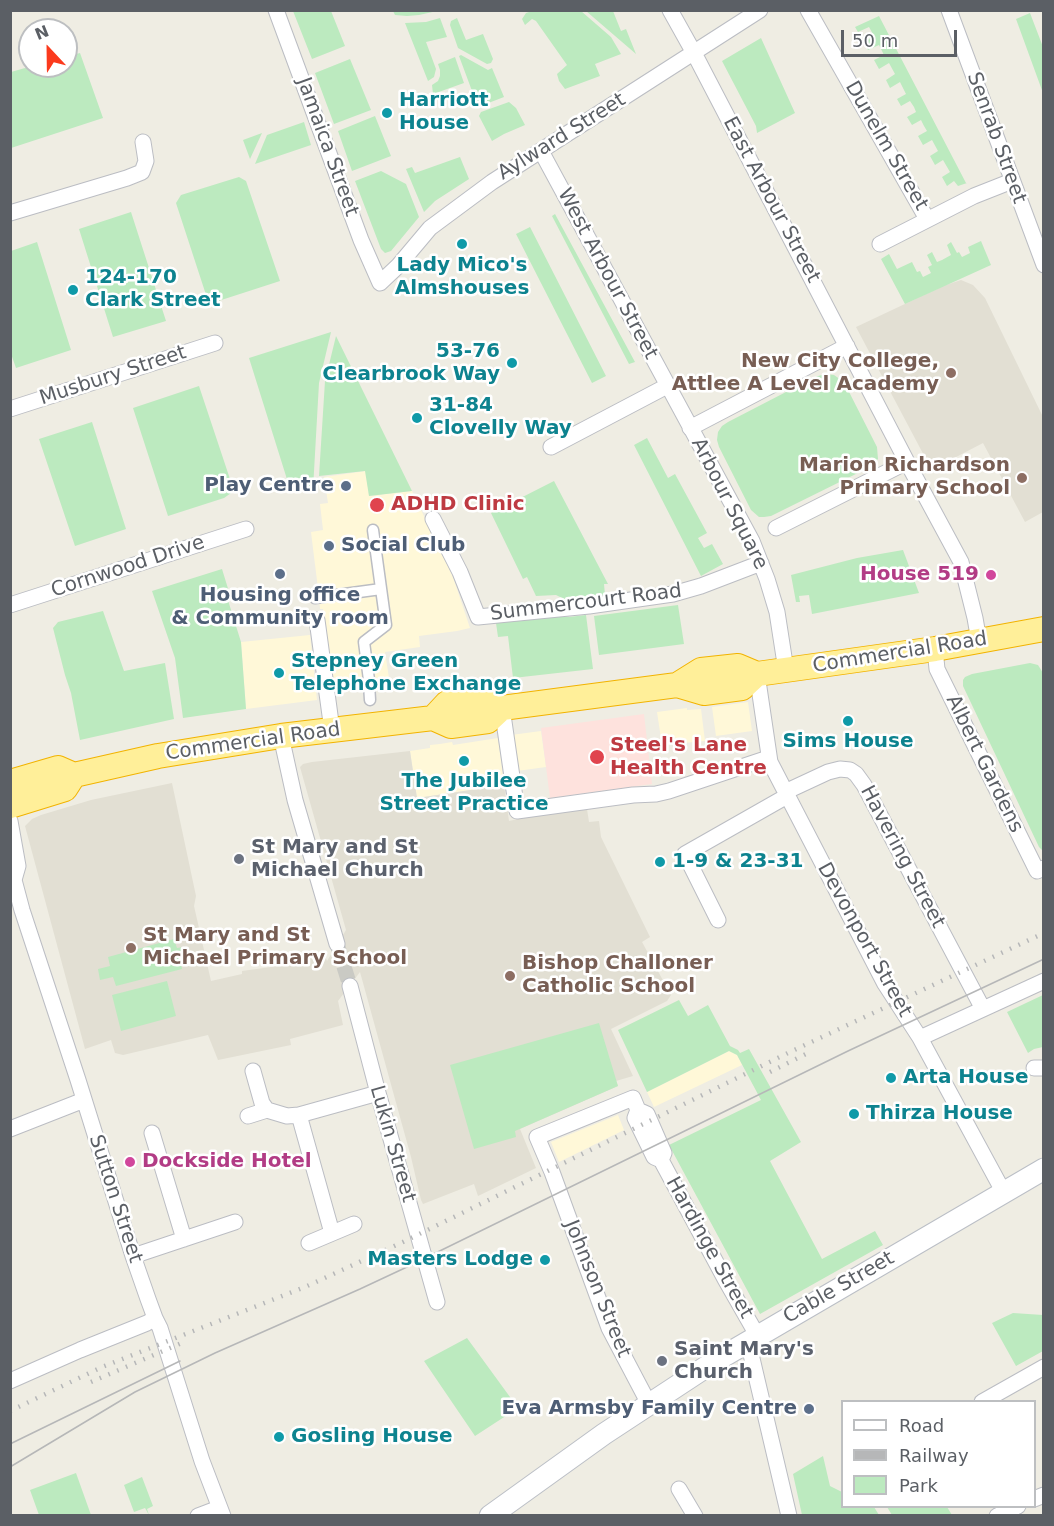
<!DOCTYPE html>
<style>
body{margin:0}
#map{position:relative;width:1054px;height:1526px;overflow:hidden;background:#efede3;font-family:"DejaVu Sans",sans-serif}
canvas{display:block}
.frame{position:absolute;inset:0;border:12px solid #5b5f65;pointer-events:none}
.legend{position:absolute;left:841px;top:1400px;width:195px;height:108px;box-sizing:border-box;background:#fff;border:2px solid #bdbfc1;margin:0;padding:8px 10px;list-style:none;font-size:18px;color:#5b5f65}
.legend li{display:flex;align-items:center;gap:12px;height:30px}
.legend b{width:30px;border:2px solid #bdbfc1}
.north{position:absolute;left:18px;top:18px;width:60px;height:60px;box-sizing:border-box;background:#fff;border:2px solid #bdbfc1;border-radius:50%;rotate:338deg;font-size:16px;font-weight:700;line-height:24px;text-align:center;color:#5b5f65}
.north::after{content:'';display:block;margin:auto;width:21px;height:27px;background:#fb3a1d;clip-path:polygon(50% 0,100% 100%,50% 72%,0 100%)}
.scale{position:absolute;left:841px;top:30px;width:116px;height:27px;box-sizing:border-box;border:3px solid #5b5f65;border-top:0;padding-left:8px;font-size:18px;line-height:21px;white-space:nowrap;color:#5b5f65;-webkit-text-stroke:4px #fff;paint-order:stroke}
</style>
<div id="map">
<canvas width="1054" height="1526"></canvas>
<div class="frame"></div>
<ul class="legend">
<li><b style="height:8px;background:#fff"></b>Road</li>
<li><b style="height:8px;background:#b6b7b8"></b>Railway</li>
<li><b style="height:16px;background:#bceabf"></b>Park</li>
</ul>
<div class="north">N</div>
<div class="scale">50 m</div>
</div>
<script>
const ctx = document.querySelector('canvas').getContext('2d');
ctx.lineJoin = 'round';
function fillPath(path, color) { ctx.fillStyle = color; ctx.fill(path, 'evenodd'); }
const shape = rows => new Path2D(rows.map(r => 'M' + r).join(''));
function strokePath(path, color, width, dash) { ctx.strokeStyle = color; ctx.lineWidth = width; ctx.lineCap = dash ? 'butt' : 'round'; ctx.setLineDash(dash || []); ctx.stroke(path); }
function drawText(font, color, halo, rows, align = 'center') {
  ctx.font = font + ' "DejaVu Sans",sans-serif'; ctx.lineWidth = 5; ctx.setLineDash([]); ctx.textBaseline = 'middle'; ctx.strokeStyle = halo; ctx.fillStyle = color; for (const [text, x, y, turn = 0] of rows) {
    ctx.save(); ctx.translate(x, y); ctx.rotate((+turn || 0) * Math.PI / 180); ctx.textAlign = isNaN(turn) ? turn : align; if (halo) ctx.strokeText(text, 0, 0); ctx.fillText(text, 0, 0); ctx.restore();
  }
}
fillPath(shape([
 [366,471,369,496,412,491,453,577,470,628,457,631,419,636,420,647,385,652,389,678,373,680,373,683,333,689,323,609,320,609,319,597,311,532,323,530,320,504,328,503,324,477],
 [310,635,317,700,246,709,241,642],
 [748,702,752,731,716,736,712,707],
 [687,708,687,710,701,709,705,741,662,745,657,712],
 [541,731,546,767,517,771,511,735],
 [498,738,504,785,417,798,410,751,430,748,430,745,440,744,452,742,453,745],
 [729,1051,737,1055,742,1065,654,1107,647,1092],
 [618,1115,624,1130,559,1162,551,1142]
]), '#fff8d8');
fillPath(shape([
 [961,280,973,285,985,298,1043,417,1043,512,1025,522,983,443,935,468,928,463,856,327,943,286],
 [410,751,417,798,504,785,509,821,531,816,587,809,589,822,599,821,601,837,650,937,642,942,671,995,667,1001,611,1029,633,1076,616,1081,618,1086,520,1129,536,1168,478,1196,474,1184,423,1204,421,1200,411,1157,360,972,338,1001,343,1025,290,1039,291,1045,218,1060,208,1035,123,1055,115,1053,111,1040,85,1049,25,826,32,819,41,815,91,800,172,783,196,896,194,906,211,981,242,974,242,971,271,967,324,953,327,961,346,930,300,767,303,764,312,762]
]), '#e2dfd3');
fillPath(shape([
 [644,714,652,784,550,798,541,728]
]), '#fee2dd');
fillPath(shape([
 [293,11,331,11,345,46,312,59],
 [393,11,437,11,419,15,407,16,395,15],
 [532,11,581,11,611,37,621,54,595,64,600,76,565,89,559,81,557,74,567,65,536,21,532,19,525,25,522,19,526,13],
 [586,11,613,11,621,31,626,29,636,54],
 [1030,13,1043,47,1043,93,1016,19],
 [879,16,966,183,967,183,958,186,954,181,947,186,942,177,950,172,943,160,935,165,930,156,938,151,932,140,923,145,918,136,927,131,924,126,921,120,912,125,907,117,916,112,914,107,910,101,901,106,897,99,906,94,900,82,890,88,886,80,895,74,889,63,879,69,874,60,884,55,879,45,868,50,864,42,874,36,869,27,858,32,855,27],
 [440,18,447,37,426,42,436,69,434,77,428,81,405,23,426,22],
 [457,18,466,40,483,34,493,59,491,63,487,64,458,48,450,25,451,21],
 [761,38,795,113,757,133,756,126,722,61],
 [80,53,103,118,11,148,11,72,32,66,66,66,66,57],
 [461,55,488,70,492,68,504,97,478,107,459,56],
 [455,57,464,83,433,94,432,85,438,81,440,76,440,70,438,64],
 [350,59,371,110,334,124,315,73],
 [509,102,516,108,525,125,504,134,492,141,479,116,481,112],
 [375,116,391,156,352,171,338,131],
 [304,122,311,145,255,164,267,135],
 [262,133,250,159,243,140],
 [460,157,469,179,435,201,424,212,406,169,412,167,415,173],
 [381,171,406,184,419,217,391,251,385,253,381,249,355,181],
 [239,177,246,181,280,281,209,304,176,203,181,195],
 [131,212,166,321,113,337,79,229],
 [555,214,635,362,629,364,552,216],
 [530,227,606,376,592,383,516,234],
 [981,241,991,265,905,304,881,259,889,254,897,269,912,262,917,272,920,271,923,277,931,273,928,267,932,265,927,255,932,252,937,262,942,260,951,255,947,245,951,242,957,253,959,252,962,257,970,253,968,247],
 [37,242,71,350,16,368,10,351,11,251],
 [331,332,319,383,313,489,291,492,249,358],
 [336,336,412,491,369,496,365,471,319,476,325,381],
 [825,374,834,375,844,382,877,447,878,459,870,467,771,516,764,517,759,517,751,510,719,447,717,440,718,432,722,426,728,422,815,377],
 [199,386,234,491,224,498,168,516,133,408],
 [92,422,126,529,75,546,39,439],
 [647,438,668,478,675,474,707,533,698,538,704,548,712,544,723,564,701,576,634,445],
 [554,481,608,584,604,584,605,595,564,599,556,595,536,596,527,577,523,579,491,513],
 [903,550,919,593,812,614,809,595,799,596,800,602,796,602,791,575,857,558],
 [222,569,230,595,227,597,241,642,246,709,183,718,175,658,152,591],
 [678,605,684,644,599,655,594,616],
 [103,611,124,671,165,663,174,719,80,740,71,693,65,675,53,628,58,622],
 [553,615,569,617,586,615,593,669,513,678,508,636,498,637,496,623],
 [1030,663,1038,665,1043,673,1043,851,1039,847,963,686,963,680,965,677,972,674],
 [174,939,177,948,183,947,186,958,180,960,182,969,116,986,113,977,100,980,98,969,110,966,108,957],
 [167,981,176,1016,121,1031,112,995],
 [1043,995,1043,1047,1034,1049,1028,1053,1007,1012],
 [679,1000,688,1016,708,1005,730,1046,738,1050,740,1053,749,1049,801,1142,770,1161,822,1259,875,1231,883,1245,760,1314,669,1145,761,1100,737,1055,729,1051,647,1092,618,1030],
 [599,1023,618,1086,515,1131,516,1137,474,1149,450,1065],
 [1013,1313,1043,1315,1043,1351,1016,1366,992,1323],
 [467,1338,518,1408,475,1436,424,1361],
 [823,1456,830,1486,842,1492,842,1506,874,1507,879,1515,802,1515,793,1474],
 [76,1473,91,1515,39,1515,30,1490],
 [142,1477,153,1506,147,1509,149,1515,145,1508,134,1512,124,1485],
 [887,1507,947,1507,952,1515,892,1515]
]), '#bceabf');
strokePath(shape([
 [337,944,350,986]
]), '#cacac4', 15, [15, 8]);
const pedestrian = shape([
 [315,598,381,589],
 [369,680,364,642,386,625,373,530],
 [369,684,370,700]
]);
const minor = shape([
 [276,10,361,240,380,283,398,266,430,228,492,182,760,10],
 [670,10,694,53,907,462,961,562,975,618,979,641],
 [808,10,927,219],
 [949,10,1044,265],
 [541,151,752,541,767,579,777,612,786,670],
 [10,213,127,178,142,172,146,161,143,142],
 [880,244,974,196,1012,181],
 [10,409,215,343],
 [690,428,847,346],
 [551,447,667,386],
 [433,519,460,572,478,617,589,606,673,594,701,586,761,563],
 [776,528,907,462],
 [10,605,246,529],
 [317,620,332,730],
 [935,649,937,669,1037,871,1044,868],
 [757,674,770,762,885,984,920,1038,1004,1193],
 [502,708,517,811,633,795,656,794,669,791,768,758],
 [281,736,295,800,337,944],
 [785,792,828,772,840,769,850,770,856,774,864,785,983,1009],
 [10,821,18,866,14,880,22,910,78,1080,133,1256,148,1299,155,1318,160,1328,202,1461,223,1516],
 [718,920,685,854,787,796],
 [350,986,378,1093,437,1302],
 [920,1038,1044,981],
 [1034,1068,1044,1068],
 [253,1071,262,1103,267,1110,287,1116,299,1115],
 [638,1110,635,1118,654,1157,661,1160,725,1279,757,1335],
 [248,1116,267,1110],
 [10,1129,84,1100],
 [152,1133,184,1239],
 [332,1233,299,1115,378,1093],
 [309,1243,354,1224],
 [133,1256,235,1222],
 [745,1343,750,1350,789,1516],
 [10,1381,80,1350,147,1323,155,1318],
 [982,1402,1044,1367],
 [649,1404,609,1328,552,1172,537,1137,633,1098,638,1110,647,1114,664,1153,661,1160],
 [679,1489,695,1516],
 [1034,1499,1044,1495],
 [198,1516,219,1508],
 [997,1516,1018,1506]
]);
const secondary = shape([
 [490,1516,604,1434,712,1363,1044,1169]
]);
const trunk = shape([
 [677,685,704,693,742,688,757,674],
 [433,718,447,703,483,699,502,708,677,685,701,670,738,666,757,674,935,649,1044,629],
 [10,782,58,768,74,775,158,756,281,736,433,718,451,726,488,721,502,708],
 [10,806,65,789,74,775]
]);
strokePath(pedestrian, '#bbbdc3', 13);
strokePath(minor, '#bbbdc3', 17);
strokePath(secondary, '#bbbfc6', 23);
strokePath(trunk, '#f2b300', 26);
strokePath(pedestrian, '#fff', 10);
strokePath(minor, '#fff', 15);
strokePath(secondary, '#fff', 21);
strokePath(trunk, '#ffef99', 24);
strokePath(shape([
 [10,1444,180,1361],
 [10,1467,135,1392,215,1353,360,1289,407,1267,848,1051,1044,959]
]), '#b6b7b8', 1.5);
strokePath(shape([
 [770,1072,810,1052],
 [91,1382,184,1342],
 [10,1411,102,1367,305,1287,403,1242,790,1052,1044,933]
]), '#b6b7b8', 4.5, [1.5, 8]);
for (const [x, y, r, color] of [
 [387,113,6,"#0f9aa8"],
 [462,244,6,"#0f9aa8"],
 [73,290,6,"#0f9aa8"],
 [512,363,6,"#0f9aa8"],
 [951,373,6,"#8d6e63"],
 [417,418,6,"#0f9aa8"],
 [1022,478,6,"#8d6e63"],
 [346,486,6,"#5c6f8a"],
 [377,505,8,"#e0444e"],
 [329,546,6,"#5c6f8a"],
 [280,574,6,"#5c6f8a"],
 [991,575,6,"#d1479c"],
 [279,673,6,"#0f9aa8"],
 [848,721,6,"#0f9aa8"],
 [597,757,8,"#e0444e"],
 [464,761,6,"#0f9aa8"],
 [239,859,6,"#6b7280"],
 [660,862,6,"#0f9aa8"],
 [131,948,6,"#8d6e63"],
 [510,976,6,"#8d6e63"],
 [891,1078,6,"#0f9aa8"],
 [854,1114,6,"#0f9aa8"],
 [130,1162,6,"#d1479c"],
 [545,1260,6,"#0f9aa8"],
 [662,1361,6,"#6b7280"],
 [809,1409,6,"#5c6f8a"],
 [279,1437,6,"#0f9aa8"]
]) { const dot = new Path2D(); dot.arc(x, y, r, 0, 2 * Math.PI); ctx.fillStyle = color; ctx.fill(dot); strokePath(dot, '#fff', 2); }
drawText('bold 20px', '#0d838f', '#fff', [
 ["Harriott",399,101],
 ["House",399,124],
 ["Lady Mico's",462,266,"center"],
 ["Almshouses",462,289,"center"],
 ["124-170",85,278],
 ["Clark Street",85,301],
 ["53-76",500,352,"right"],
 ["Clearbrook Way",500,375,"right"],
 ["31-84",429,406],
 ["Clovelly Way",429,429],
 ["Stepney Green",291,662],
 ["Telephone Exchange",291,685],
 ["Sims House",848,742,"center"],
 ["The Jubilee",464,782,"center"],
 ["Street Practice",464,805,"center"],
 ["1-9 & 23-31",672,862],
 ["Arta House",903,1078],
 ["Thirza House",866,1114],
 ["Masters Lodge",533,1260,"right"],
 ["Gosling House",291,1437]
], 'left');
drawText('20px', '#5b5f65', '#fff', [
 ["Aylward Street",562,137,-32],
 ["Senrab Street",996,138,70],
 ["Dunelm Street",886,146,60],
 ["Jamaica Street",327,147,70],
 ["East Arbour Street",771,200,62],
 ["West Arbour Street",607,274,62],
 ["Musbury Street",113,376,-18],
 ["Arbour Square",729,504,63],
 ["Cornwood Drive",128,567,-18],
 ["Summercourt Road",586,603,-7],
 ["Commercial Road",900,653,-9],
 ["Commercial Road",253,742,-8],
 ["Albert Gardens",984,764,64],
 ["Havering Street",902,857,62],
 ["Devonport Street",864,940,61],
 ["Lukin Street",392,1144,74],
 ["Sutton Street",115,1199,72],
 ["Hardinge Street",709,1248,61],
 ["Cable Street",839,1288,-30],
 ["Johnson Street",597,1289,68]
]);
drawText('bold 20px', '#785e54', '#fff', [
 ["New City College,",939,362],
 ["Attlee A Level Academy",939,385],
 ["Marion Richardson",1010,466],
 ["Primary School",1010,489],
 ["St Mary and St",143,936,"left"],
 ["Michael Primary School",143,959,"left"],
 ["Bishop Challoner",522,964,"left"],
 ["Catholic School",522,987,"left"]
], 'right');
drawText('bold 20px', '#4e5e75', '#fff', [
 ["Play Centre",334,486],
 ["Social Club",341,546,"left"],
 ["Housing office",280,596,"center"],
 ["& Community room",280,619,"center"],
 ["Eva Armsby Family Centre",797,1409]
], 'right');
drawText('bold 20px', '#be3a42', '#fff', [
 ["ADHD Clinic",391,505],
 ["Steel's Lane",610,746],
 ["Health Centre",610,769]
], 'left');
drawText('bold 20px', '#b23c85', '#fff', [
 ["House 519",979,575],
 ["Dockside Hotel",142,1162,"left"]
], 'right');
drawText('bold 20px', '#5b616d', '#fff', [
 ["St Mary and St",251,848],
 ["Michael Church",251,871],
 ["Saint Mary's",674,1350],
 ["Church",674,1373]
], 'left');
</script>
